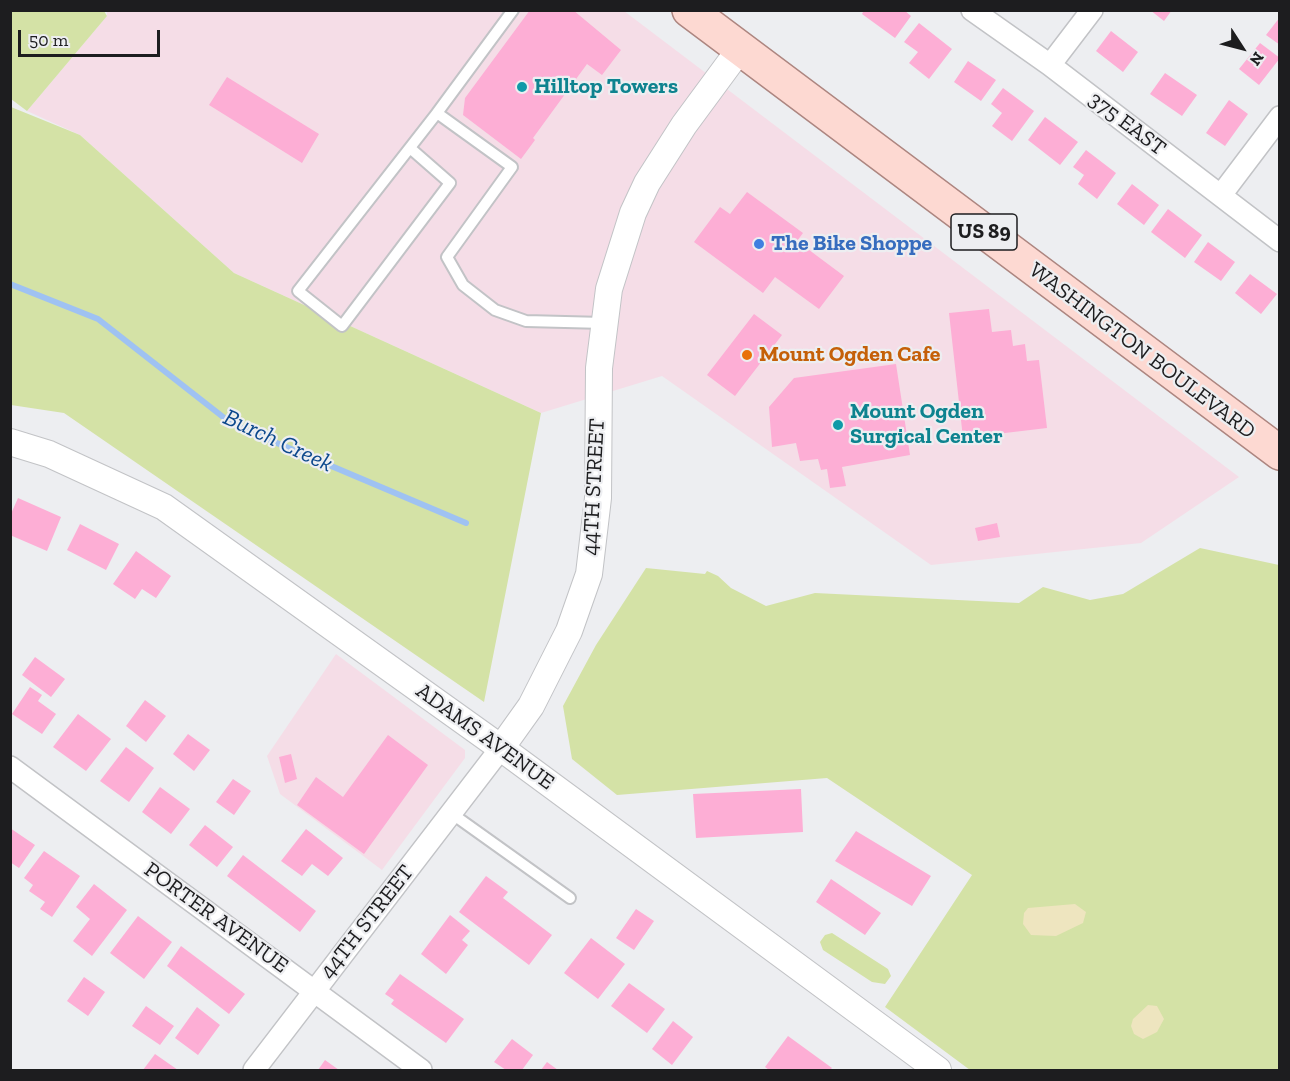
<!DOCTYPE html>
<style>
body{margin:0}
#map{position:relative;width:1290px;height:1081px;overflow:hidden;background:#edeef1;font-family:"Zilla Slab",serif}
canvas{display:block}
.frame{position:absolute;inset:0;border:12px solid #1d1d1f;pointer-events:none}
.north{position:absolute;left:1212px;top:18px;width:60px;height:60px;-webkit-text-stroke:4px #edeef1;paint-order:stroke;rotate:126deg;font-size:16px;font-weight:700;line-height:24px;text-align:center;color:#1d1d1f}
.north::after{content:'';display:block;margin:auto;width:21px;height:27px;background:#1d1d1f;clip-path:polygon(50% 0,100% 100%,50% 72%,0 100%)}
.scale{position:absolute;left:18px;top:30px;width:142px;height:27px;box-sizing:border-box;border:3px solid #1d1d1f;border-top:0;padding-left:8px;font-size:18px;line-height:21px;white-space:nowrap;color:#1d1d1f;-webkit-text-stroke:4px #edeef1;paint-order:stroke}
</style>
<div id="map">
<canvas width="1290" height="1081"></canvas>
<div class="frame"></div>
<div class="north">N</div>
<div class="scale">50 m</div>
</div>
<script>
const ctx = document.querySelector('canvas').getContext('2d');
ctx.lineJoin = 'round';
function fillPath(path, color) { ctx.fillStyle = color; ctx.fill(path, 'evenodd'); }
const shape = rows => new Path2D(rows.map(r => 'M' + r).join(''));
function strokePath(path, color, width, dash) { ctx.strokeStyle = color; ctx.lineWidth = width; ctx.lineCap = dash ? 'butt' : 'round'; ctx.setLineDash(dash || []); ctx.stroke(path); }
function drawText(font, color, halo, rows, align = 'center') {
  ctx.font = font + ' "Zilla Slab",serif'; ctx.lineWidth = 4.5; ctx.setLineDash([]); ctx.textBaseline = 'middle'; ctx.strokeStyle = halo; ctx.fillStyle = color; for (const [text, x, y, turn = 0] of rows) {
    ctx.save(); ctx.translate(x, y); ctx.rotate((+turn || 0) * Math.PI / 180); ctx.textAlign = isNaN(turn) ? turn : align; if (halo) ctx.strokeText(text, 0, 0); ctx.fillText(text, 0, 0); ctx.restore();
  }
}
fillPath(shape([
 [107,11,624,11,1239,477,1141,543,931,565,662,376,541,413,234,273,80,135,27,111,107,16],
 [336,654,465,750,465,758,382,870,280,794,267,756]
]), '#f5dde7');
fillPath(shape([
 [10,11,104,11,107,16,27,111,11,99],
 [11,107,80,135,234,273,541,413,484,702,64,413,11,405],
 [1200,548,1279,565,1279,1070,970,1070,885,1007,972,875,827,778,617,795,572,759,563,706,596,645,646,568,705,574,707,571,718,576,731,588,766,606,815,593,1019,603,1043,587,1090,600,1123,594],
 [832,933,888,969,891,976,885,984,872,982,823,950,820,942,825,935]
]), '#d4e2a6');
fillPath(shape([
 [1075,904,1086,912,1083,923,1056,936,1031,935,1023,924,1024,913,1028,908],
 [1148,1005,1157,1006,1164,1019,1157,1032,1143,1039,1134,1034,1131,1026,1133,1019]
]), '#eee5bf');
strokePath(shape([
 [10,284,98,319,232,424,466,523]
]), '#9fc2f2', 6);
fillPath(shape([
 [530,10,573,10,621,50,602,75,587,64,533,138,535,140,521,159,463,115,465,98],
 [864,10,904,10,911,16,895,38,862,14],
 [1150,10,1172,10,1164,21],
 [1280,17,1280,45,1266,35],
 [919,23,952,49,929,79,909,63,918,52,904,42],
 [1111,31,1138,52,1123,72,1096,51],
 [1260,43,1280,58,1259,85,1239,69],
 [968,61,996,80,981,101,954,82],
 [1165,73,1197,95,1182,116,1150,94],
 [227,77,319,134,302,163,209,105],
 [1003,88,1034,111,1012,141,992,126,1002,113,991,104],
 [1229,100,1248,114,1225,146,1206,133],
 [1045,117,1078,142,1060,165,1028,140],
 [1086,150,1116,173,1097,199,1078,184,1084,175,1073,167],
 [1132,184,1159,205,1144,225,1117,204],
 [747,192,803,233,797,241,844,276,819,309,775,277,763,293,694,242,720,207,730,214],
 [1168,209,1202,235,1185,258,1151,232],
 [1208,242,1235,262,1221,281,1194,262],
 [1250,274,1277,294,1261,314,1235,293],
 [989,309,992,332,1011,330,1013,346,1025,344,1027,361,1039,360,1047,428,963,438,949,313],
 [754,314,782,335,735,396,707,375],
 [896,364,910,455,842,467,846,486,830,488,827,469,821,470,818,459,800,461,796,443,772,447,769,407,794,378],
 [18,498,61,517,47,551,10,535,10,516],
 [997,523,1000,537,978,541,975,528],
 [80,524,119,544,106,570,67,550],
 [136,551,171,576,156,598,142,589,135,599,113,584],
 [35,657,65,679,51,697,22,675],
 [30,687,42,695,38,701,56,714,42,734,12,714],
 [145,700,166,716,146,742,126,726],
 [78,714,111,739,86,771,53,747],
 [188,734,210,750,194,771,173,754],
 [388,735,428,765,364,854,297,805,316,777,343,797],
 [126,747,154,768,129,802,100,781],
 [291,754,297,779,285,783,279,757],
 [233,779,251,791,234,815,216,802],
 [160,787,190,809,171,834,142,812],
 [801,789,803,832,696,838,693,794],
 [205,825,233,847,217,867,189,845],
 [10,828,35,845,19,868,10,862],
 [306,829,343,858,328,876,312,864,302,876,281,861],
 [856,831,931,876,912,906,835,861],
 [44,851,80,876,52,917,40,909,45,902,29,891,33,885,24,878],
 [243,855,316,911,300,932,227,876],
 [486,876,508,892,503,898,552,935,529,965,459,912],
 [831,879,881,913,865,935,816,902],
 [94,884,127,910,92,956,73,941,90,919,76,907],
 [636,909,654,921,634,950,616,938],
 [450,915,470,931,462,940,468,945,446,974,421,954],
 [138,916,172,942,144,979,110,953],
 [591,938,625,964,598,999,564,973],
 [181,946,245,994,229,1014,167,966],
 [400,974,464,1019,446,1043,391,1004,394,1000,385,994],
 [84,977,105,992,88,1016,67,1001],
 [629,983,665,1009,647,1033,611,1006],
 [146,1006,174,1026,160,1045,132,1026],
 [197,1007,220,1025,198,1055,175,1038],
 [673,1021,693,1037,672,1065,652,1049],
 [788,1036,832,1068,830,1070,769,1070,765,1067],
 [512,1039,533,1055,522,1070,506,1070,494,1062],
 [155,1054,178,1070,143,1070],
 [325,1060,339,1070,318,1070],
 [547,1062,558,1070,541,1070]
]), '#fdaed5');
const service = shape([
 [513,10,437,113,512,167,447,257,463,285,495,310,526,321,604,323],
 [410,148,450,183,342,326,298,291,437,113],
 [451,813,570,898]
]);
const minor = shape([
 [972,10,1050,65,1280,241],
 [1050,65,1092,10],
 [1221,195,1280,117],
 [10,767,421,1070],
 [254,1070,501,748]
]);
const tertiary = shape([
 [10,442,49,454,164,507,501,748,938,1070],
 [501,748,531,706,569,631,589,574,598,498,599,368,609,289,633,213,647,183,684,125,740,49]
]);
const primary = shape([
 [689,10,1280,453]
]);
strokePath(service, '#c2c3c6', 14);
strokePath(minor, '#c2c3c6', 24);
strokePath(tertiary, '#c2c3c6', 28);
strokePath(primary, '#ad8680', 36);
strokePath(service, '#fff', 10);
strokePath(minor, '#fff', 21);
strokePath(tertiary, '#fff', 26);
strokePath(primary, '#fdd9d2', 33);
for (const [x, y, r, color] of [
 [522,87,6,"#0f9aa8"],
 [759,244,6,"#3f7fe0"],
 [747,355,6,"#e8710a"],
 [838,425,6,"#0f9aa8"]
]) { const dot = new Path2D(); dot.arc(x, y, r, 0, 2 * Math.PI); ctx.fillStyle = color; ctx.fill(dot); strokePath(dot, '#edeef1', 2); }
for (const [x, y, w] of [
 [984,232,66]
]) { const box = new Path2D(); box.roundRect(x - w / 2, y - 18, w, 36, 4.5); ctx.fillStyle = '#edeef1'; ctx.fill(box); strokePath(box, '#1d1d1f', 1.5); }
drawText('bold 21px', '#1d1d1f', null, [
 ["US 89",984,232]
]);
drawText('bold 22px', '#0d838f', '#edeef1', [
 ["Hilltop Towers",534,87],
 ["Mount Ogden",850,412],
 ["Surgical Center",850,437]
], 'left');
drawText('22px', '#1d1d1f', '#edeef1', [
 ["375 EAST",1127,124,37],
 ["WASHINGTON BOULEVARD",1142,351,37],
 ["44TH STREET",594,487,-87],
 ["ADAMS AVENUE",485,737,36],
 ["PORTER AVENUE",216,918,36],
 ["44TH STREET",367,922,-52]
]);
drawText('bold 22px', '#366cbe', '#edeef1', [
 ["The Bike Shoppe",771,244]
], 'left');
drawText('bold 22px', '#c56008', '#edeef1', [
 ["Mount Ogden Cafe",759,355]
], 'left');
drawText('italic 24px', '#0c488c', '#edeef1', [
 ["Burch Creek",278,441,25]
]);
</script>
